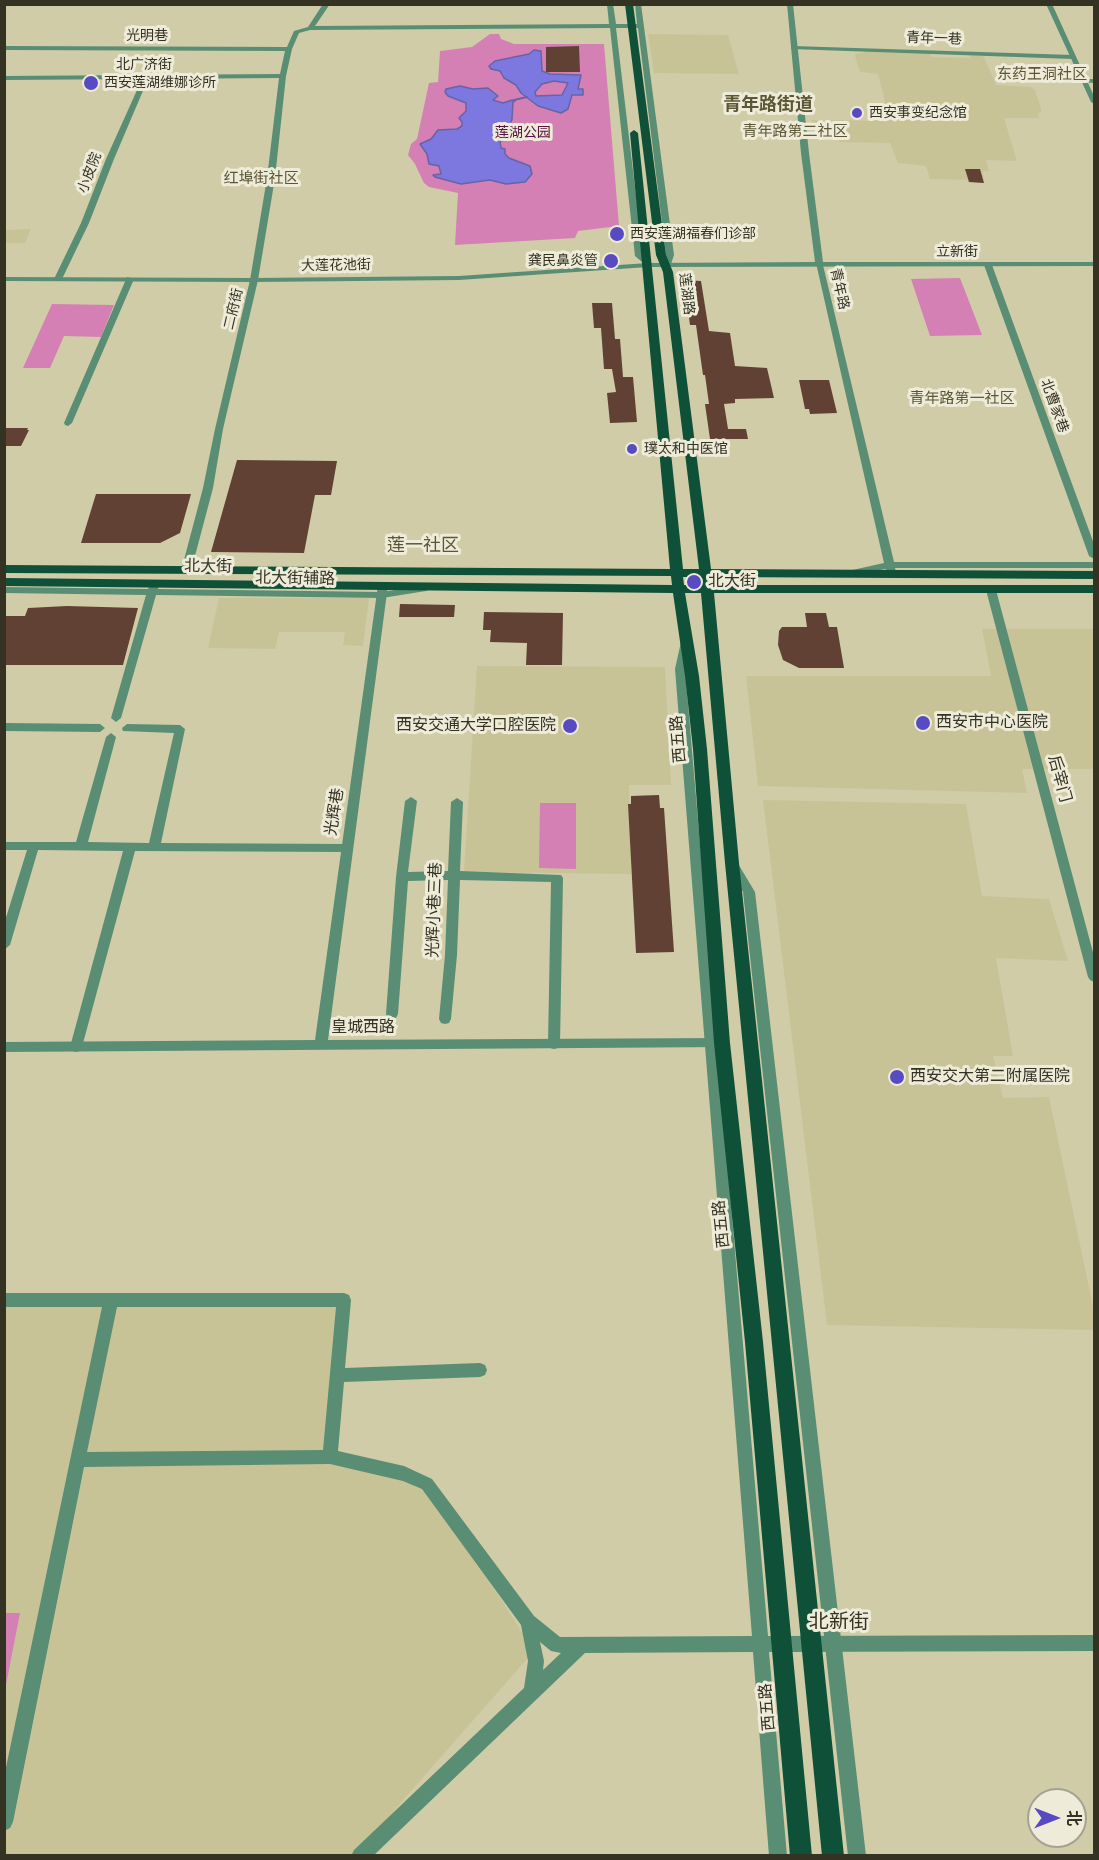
<!DOCTYPE html>
<meta charset="utf-8">
<style>
body{margin:0}
#map{position:relative;width:1099px;height:1860px;overflow:hidden;background:#d0cca7;font-family:"DM Sans","Noto Sans SC",sans-serif}
canvas{display:block}
.frame{position:absolute;inset:0;border:6px solid #343223;pointer-events:none}
.north{position:absolute;left:1027px;top:1788px;width:60px;height:60px;box-sizing:border-box;background:#eeecd9;border:2px solid #a4a290;border-radius:50%;rotate:90deg;font-size:16px;font-weight:700;line-height:24px;text-align:center;color:#343223}
.north::after{content:'';display:block;margin:auto;width:21px;height:27px;background:#584ac2;clip-path:polygon(50% 0,100% 100%,50% 72%,0 100%)}
</style>
<div id="map">
<canvas width="1099" height="1860"></canvas>
<div class="frame"></div>
<div class="north">北</div>
</div>
<script>
const ctx = document.querySelector('canvas').getContext('2d');
ctx.lineJoin = 'round';
function fillPath(path, color) { ctx.fillStyle = color; ctx.fill(path, 'evenodd'); }
const shape = rows => new Path2D(rows.map(r => 'M' + r).join(''));
function strokePath(path, color, width, dash) { ctx.strokeStyle = color; ctx.lineWidth = width; ctx.lineCap = dash ? 'butt' : 'round'; ctx.setLineDash(dash || []); ctx.stroke(path); }
function drawText(font, color, halo, rows, align = 'center') {
  ctx.font = font + ' "DM Sans","Noto Sans SC",sans-serif'; ctx.lineWidth = 6; ctx.setLineDash([]); ctx.textBaseline = 'middle'; ctx.strokeStyle = halo; ctx.fillStyle = color; for (const [text, x, y, turn = 0] of rows) {
    ctx.save(); ctx.translate(x, y); ctx.rotate((+turn || 0) * Math.PI / 180); ctx.textAlign = isNaN(turn) ? turn : align; if (halo) ctx.strokeText(text, 0, 0); ctx.fillText(text, 0, 0); ctx.restore();
  }
}
fillPath(shape([
 [648,34,728,35,739,74,654,73],
 [870,51,930,53,931,57,970,58,970,55,983,56,994,79,995,85,1031,87,1035,90,1041,108,1041,113,1038,113,1039,118,1004,118,1017,161,986,160,989,171,983,171,984,183,969,182,968,180,930,179,926,166,898,163,890,143,839,142,838,131,845,129,811,128,812,120,887,121,884,97,878,74,860,72,856,60,855,54],
 [31,229,25,243,5,243,5,230],
 [219,598,369,598,363,646,343,645,345,632,279,632,275,649,208,648],
 [982,629,1094,629,1094,769,1022,769,1027,793,758,786,746,676,991,676],
 [477,666,665,667,671,785,629,785,631,874,464,872],
 [763,800,966,804,982,896,1049,899,1068,961,996,958,1013,1056,993,1056,1003,1098,1049,1097,1094,1311,1094,1330,827,1325],
 [5,1297,344,1300,330,1457,427,1484,534,1651,355,1855,5,1856]
]), '#c8c397');
fillPath(shape([
 [490,34,499,34,501,39,514,44,604,44,619,226,578,231,575,238,455,245,458,193,429,187,424,183,415,164,408,155,411,144,417,139,429,83,438,82,440,51,472,47],
 [960,278,982,335,930,336,911,279],
 [52,304,114,305,101,337,64,336,50,368,23,368],
 [540,803,576,803,576,869,539,868],
 [5,1613,20,1613,5,1690,4,1613]
]), '#d480b4');
const water = shape([
 [534,50,541,51,542,71,550,74,581,75,578,89,583,89,583,95,572,95,568,109,561,113,538,106,521,93,516,85,504,78,500,71,491,69,489,66,495,61,529,54,534,50],
 [554,81,568,83,562,95,536,96,535,92,542,84,554,81],
 [460,86,473,89,488,88,498,96,493,100,503,103,512,100,515,101,513,102,512,119,505,140,500,141,501,148,505,149,505,154,509,158,530,166,532,174,525,182,506,184,490,180,461,184,435,177,433,175,441,174,439,166,429,164,427,154,420,144,431,139,438,130,457,129,462,126,462,122,459,118,466,111,466,103,448,96,445,92,446,89,460,86]
]);
fillPath(water, '#7c78e0');
strokePath(water, '#6663a7', 1.5);
strokePath(shape([
 [514,100,527,97]
]), '#6663a7', 2);
fillPath(shape([
 [579,46,580,72,546,72,546,47],
 [965,169,980,169,984,183,969,182],
 [684,280,701,281,709,331,730,333,735,366,767,368,774,398,735,399,735,403,724,404,728,429,746,429,748,439,710,439,705,404,709,404,705,375,703,375,696,325,690,325],
 [592,303,612,303,615,339,620,339,623,377,633,377,637,422,610,423,607,393,616,392,612,369,604,369,601,328,594,328],
 [799,380,829,380,837,413,810,414,809,409,805,409],
 [4,428,28,428,27,430,29,430,21,446,4,446],
 [237,460,337,461,331,495,315,495,304,553,211,552],
 [96,494,191,494,180,533,160,543,81,543],
 [400,604,455,605,454,617,399,617],
 [67,606,138,608,123,665,4,665,4,616,25,616,28,608],
 [484,612,563,613,562,665,526,665,527,643,490,642,491,630,483,630],
 [805,613,826,613,829,627,837,627,844,668,799,668,783,660,778,645,779,631,782,627,807,627],
 [659,795,660,808,664,808,674,952,636,953,628,804,631,804,631,796]
]), '#614134');
fillPath(shape([
 [323,4,330,4,315,26,609,24,607,4,613,4,616,24,637,24,635,4,641,4,674,255,670,267,664,267,666,255,638,28,616,28,643,255,652,265,648,267,635,256,610,28,310,30,299,33,292,49,286,76,275,178,258,280,223,429,213,488,191,571,186,574,181,571,203,488,215,429,250,280,267,178,279,78,148,79,114,159,89,223,62,279,58,281,54,279,81,223,106,159,142,79,4,80,4,76,280,74,285,51,4,50,4,46,287,47,294,31,308,27,323,4],
 [793,46,1073,55,1076,57,1073,59,791,49,791,47,793,46],
 [1084,79,1094,79,1094,83,1082,82,1082,80,1084,79],
 [816,263,823,265,894,562,1094,562,1094,568,895,568,897,575,892,578,889,577,886,569,848,575,848,571,884,563,816,263],
 [985,263,992,265,1094,544,1094,559,1089,556,984,265,985,263],
 [127,277,134,279,72,423,68,426,65,425,64,423,127,277],
 [154,581,159,584,158,589,382,592,426,585,431,588,426,591,382,598,156,595,121,718,116,722,111,718,146,595,4,593,4,587,148,589,151,582,154,581],
 [686,639,691,642,685,669,768,1636,781,1636,787,1638,789,1644,787,1650,781,1652,769,1652,787,1856,769,1856,753,1652,585,1653,373,1856,351,1856,354,1850,524,1688,528,1661,521,1625,422,1489,403,1481,330,1464,84,1467,13,1822,10,1828,4,1831,4,1777,102,1307,4,1307,4,1293,344,1293,349,1295,351,1300,345,1368,480,1363,485,1365,487,1370,485,1375,480,1377,344,1382,338,1451,404,1466,432,1479,534,1616,560,1637,752,1636,675,669,681,642,686,639],
 [117,1307,336,1307,323,1450,87,1452,117,1307],
 [540,1642,551,1651,561,1653,543,1670,544,1661,540,1642],
 [4,723,100,724,105,728,100,732,4,731,4,723],
 [127,724,180,725,185,729,161,843,347,844,353,848,347,852,135,851,82,1047,80,1051,76,1052,72,1051,70,1047,123,851,38,850,10,945,4,950,4,924,27,850,4,850,4,842,76,842,106,737,111,733,116,737,88,842,149,843,174,733,123,731,122,728,127,724],
 [411,797,417,801,408,872,448,871,451,802,457,798,463,802,460,871,561,875,563,878,560,1044,558,1048,554,1049,550,1048,548,1044,551,882,460,880,457,955,451,1019,449,1023,445,1024,441,1023,439,1019,445,955,448,880,408,881,398,1014,396,1018,392,1019,388,1018,386,1014,396,877,405,801,411,797],
 [733,861,737,862,755,892,866,1856,848,1856,743,892,727,865,733,861]
]), '#598e74');
fillPath(shape([
 [787,4,793,4,809,153,823,262,1094,262,1094,266,648,267,459,280,254,282,4,281,4,277,254,278,459,276,648,263,815,262,801,153,787,4],
 [1046,4,1052,4,1094,96,1094,104,1091,102,1046,4],
 [383,582,388,585,328,1040,722,1038,726,1039,728,1043,726,1047,4,1052,4,1042,315,1040,378,585,383,582],
 [991,587,996,590,1094,956,1094,982,1090,980,1088,977,986,590,991,587],
 [1094,1635,1094,1651,781,1652,775,1650,773,1644,775,1638,781,1636,1094,1635]
]), '#598e74');
fillPath(shape([
 [625,4,633,4,666,255,673,272,711,569,1094,571,1094,579,712,577,713,585,1094,585,1094,593,714,593,739,863,844,1856,822,1856,725,863,701,593,685,593,699,676,707,749,730,1043,763,1342,812,1856,790,1856,745,1342,714,1043,693,749,685,676,673,593,4,586,4,578,672,585,671,576,4,573,4,565,670,569,630,133,634,130,638,133,683,569,699,569,663,272,656,255,625,4],
 [683,577,700,577,701,585,684,585,683,577]
]), '#0e5138');
for (const [x, y, r, color] of [
 [91,83,8,"#584ac2"],
 [857,113,6,"#584ac2"],
 [617,234,8,"#584ac2"],
 [611,261,8,"#584ac2"],
 [632,449,6,"#584ac2"],
 [694,582,8,"#584ac2"],
 [923,723,8,"#584ac2"],
 [570,726,8,"#584ac2"],
 [897,1077,8,"#584ac2"]
]) { const dot = new Path2D(); dot.arc(x, y, r, 0, 2 * Math.PI); ctx.fillStyle = color; ctx.fill(dot); strokePath(dot, '#eeecd9', 2); }
drawText('14px', '#343223', '#eeecd9', [
 ["光明巷",147,36],
 ["青年一巷",934,39,2],
 ["北广济街",144,65],
 ["小皮院",90,173,-69],
 ["立新街",957,252],
 ["大莲花池街",336,266,-1],
 ["青年路",839,289,77],
 ["莲湖路",686,294,83],
 ["二府街",234,309,-77],
 ["北曹家巷",1054,406,70]
]);
drawText('14px', '#343223', '#eeecd9', [
 ["西安莲湖维娜诊所",104,83],
 ["西安事变纪念馆",869,113],
 ["西安莲湖福春们诊部",630,234],
 ["龚民鼻炎管",598,261,"right"],
 ["璞太和中医馆",644,449]
], 'left');
drawText('14px', '#551341', '#eeecd9', [
 ["莲湖公园",523,133]
]);
drawText('15px', '#5b5736', '#eeecd9', [
 ["东药王洞社区",1042,75],
 ["青年路第二社区",795,132],
 ["红埠街社区",261,179],
 ["青年路第一社区",962,399]
]);
drawText('16px', '#343223', '#eeecd9', [
 ["北大街",208,567,1],
 ["北大街辅路",295,579,1],
 ["西五路",679,739,-95],
 ["后宰门",1059,779,75],
 ["光辉巷",335,812,-81],
 ["光辉小巷三巷",435,910,-88],
 ["皇城西路",363,1028],
 ["西五路",722,1224,-96],
 ["西五路",768,1707,-95]
]);
drawText('16px', '#343223', '#eeecd9', [
 ["北大街",708,582],
 ["西安市中心医院",936,723],
 ["西安交通大学口腔医院",556,726,"right"],
 ["西安交大第二附属医院",910,1077]
], 'left');
drawText('bold 18px', '#5b5736', '#eeecd9', [
 ["青年路街道",768,105]
]);
drawText('18px', '#5b5736', '#eeecd9', [
 ["莲一社区",423,546]
]);
drawText('20px', '#343223', '#eeecd9', [
 ["北新街",839,1623]
]);
</script>
